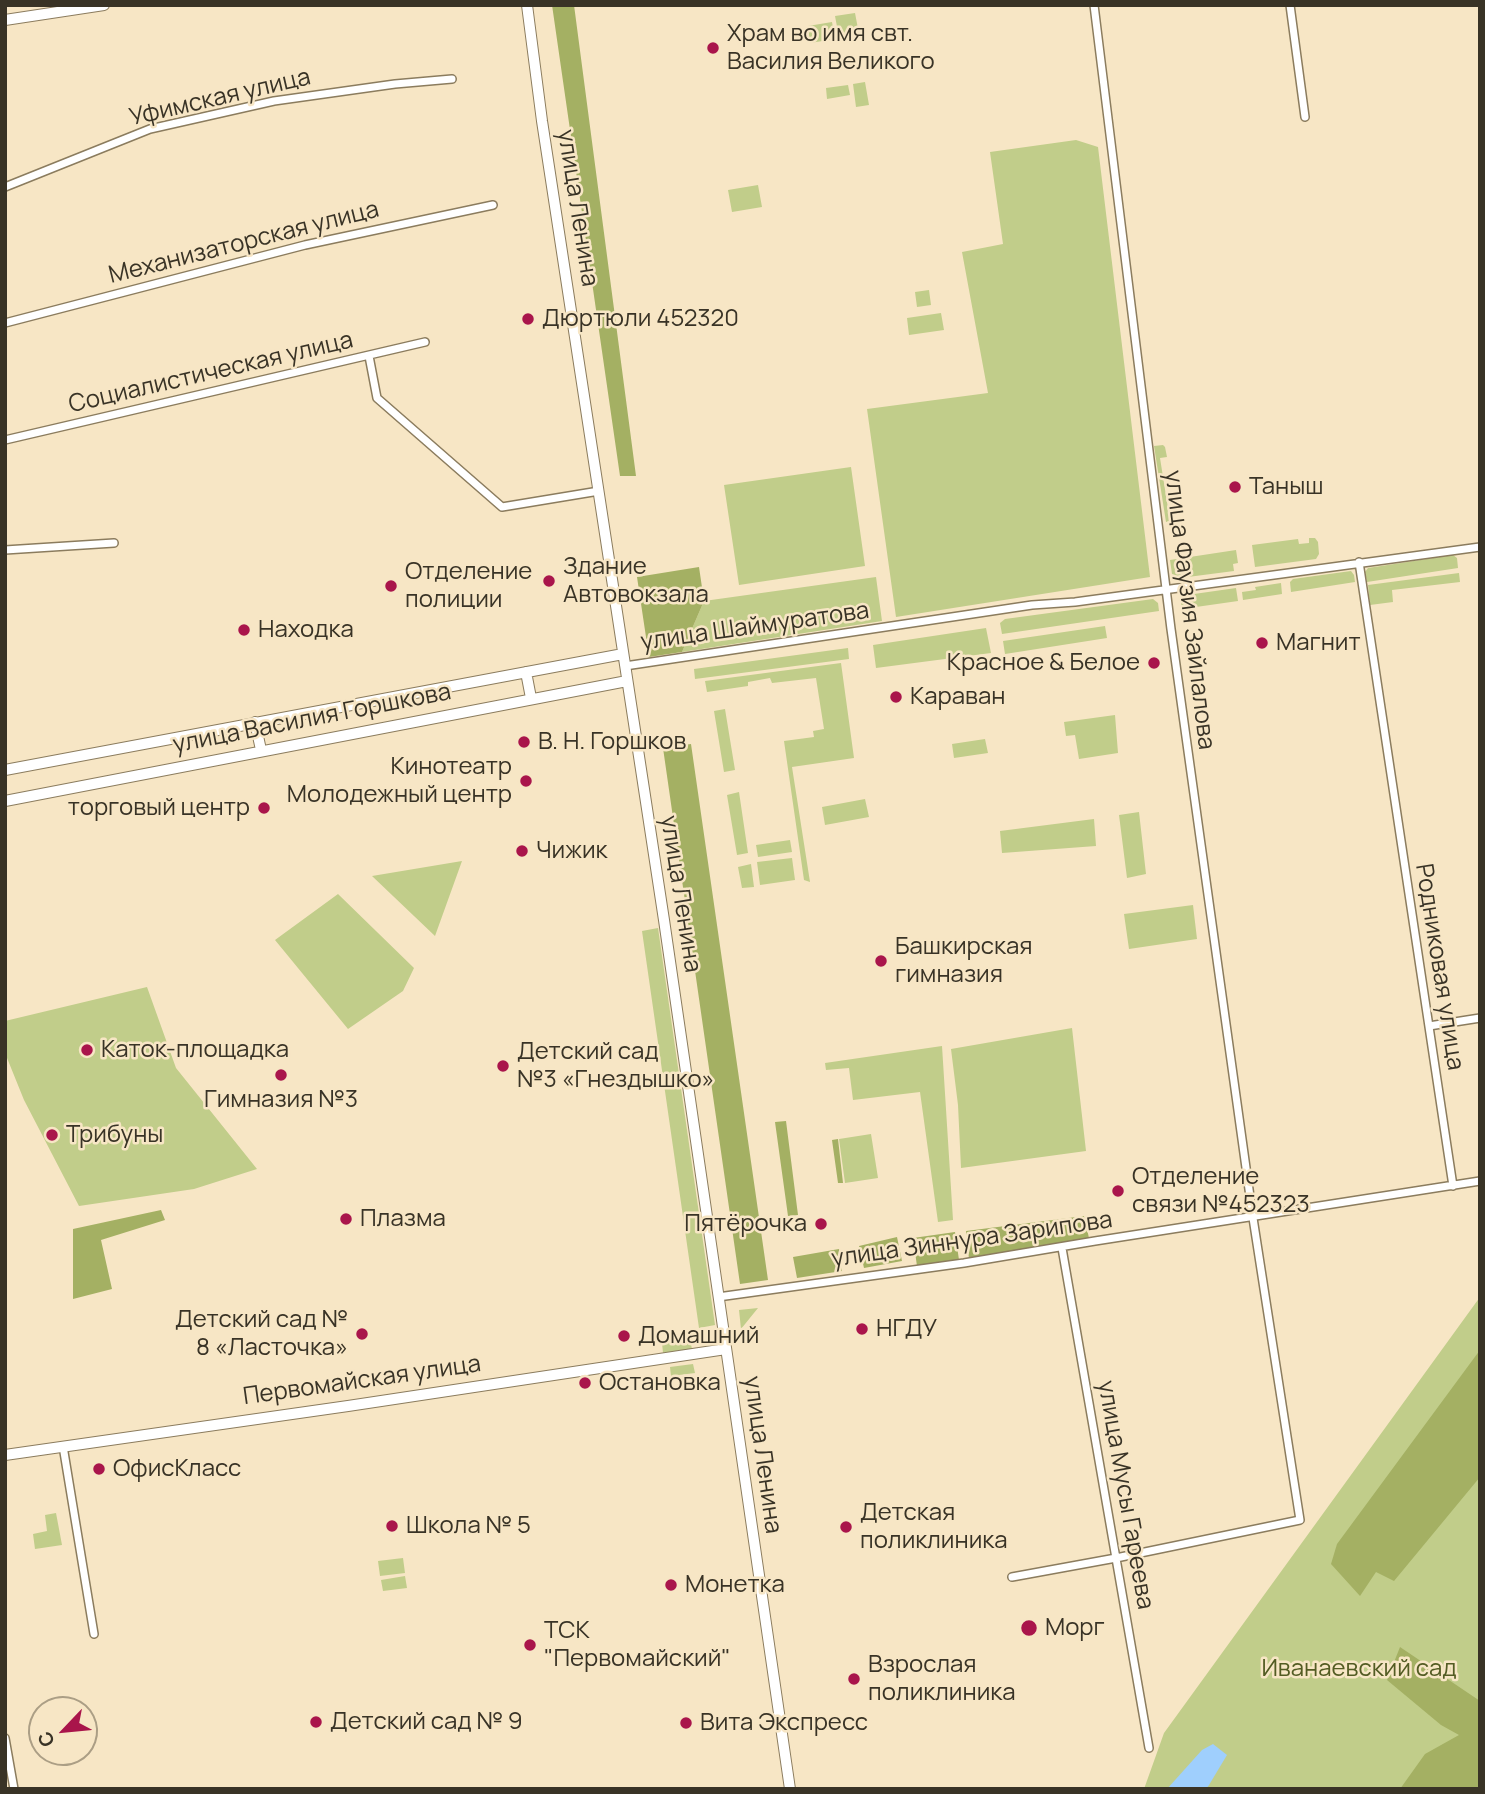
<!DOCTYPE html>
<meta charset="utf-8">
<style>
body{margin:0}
#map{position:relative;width:1485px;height:1794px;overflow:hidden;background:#f7e6c5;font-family:Manrope,sans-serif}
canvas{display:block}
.frame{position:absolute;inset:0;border:7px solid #393326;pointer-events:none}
.north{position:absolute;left:28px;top:1696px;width:70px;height:70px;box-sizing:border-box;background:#f7e6c5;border:2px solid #ab9e85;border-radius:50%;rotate:244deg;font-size:19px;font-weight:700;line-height:28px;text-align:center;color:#393326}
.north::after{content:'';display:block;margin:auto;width:24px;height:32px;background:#a9154b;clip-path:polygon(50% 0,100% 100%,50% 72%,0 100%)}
</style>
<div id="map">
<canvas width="1485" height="1794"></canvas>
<div class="frame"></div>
<div class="north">С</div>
</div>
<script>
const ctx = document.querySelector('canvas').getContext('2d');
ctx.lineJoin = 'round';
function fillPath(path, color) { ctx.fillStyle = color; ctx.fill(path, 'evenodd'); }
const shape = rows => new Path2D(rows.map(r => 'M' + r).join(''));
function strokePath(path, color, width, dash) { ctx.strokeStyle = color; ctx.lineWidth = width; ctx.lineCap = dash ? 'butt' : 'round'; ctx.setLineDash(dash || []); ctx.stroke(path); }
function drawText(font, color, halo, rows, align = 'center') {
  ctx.font = font + ' Manrope,sans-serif'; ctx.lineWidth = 5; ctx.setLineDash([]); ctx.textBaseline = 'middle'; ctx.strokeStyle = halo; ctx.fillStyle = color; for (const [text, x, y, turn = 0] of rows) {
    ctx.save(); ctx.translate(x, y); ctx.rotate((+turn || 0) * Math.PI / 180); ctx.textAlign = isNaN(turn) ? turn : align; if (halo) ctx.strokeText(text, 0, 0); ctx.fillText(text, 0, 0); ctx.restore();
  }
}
fillPath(shape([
 [855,13,859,34,839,37,835,16],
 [832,22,835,39,810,43,808,26],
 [865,82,869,105,856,107,853,84],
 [848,85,850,95,827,99,826,88],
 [1076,140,1098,147,1150,577,896,617,867,409,988,393,962,252,1003,244,990,152],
 [758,185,762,207,732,212,728,190],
 [929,290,931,305,917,307,915,292],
 [941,313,944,330,909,335,907,318],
 [1163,445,1165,447,1167,457,1160,458,1170,521,1166,522,1154,446],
 [851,467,865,566,739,585,724,485],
 [1309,538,1315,538,1318,542,1319,554,1316,559,1255,567,1252,545,1298,539,1299,544,1309,543],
 [1236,550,1238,563,1233,564,1234,571,1180,578,1172,574,1170,560],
 [1453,555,1457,558,1458,568,1367,582,1365,572,1368,568],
 [1351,571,1354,575,1355,582,1291,592,1290,582,1293,579],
 [1459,573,1460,582,1392,590,1393,602,1370,605,1368,585],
 [876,577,882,621,682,652,704,601],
 [1281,583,1282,594,1243,600,1242,592,1256,590,1255,587],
 [1236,588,1238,601,1182,609,1180,596],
 [1153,599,1158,603,1159,611,1002,634,1000,623,1005,619],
 [1105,626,1107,638,1005,654,1003,641],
 [986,628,991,653,876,668,873,645],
 [848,648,849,659,695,679,694,669],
 [841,663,854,758,792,767,810,882,804,880,784,741,814,737,813,731,824,729,816,678,772,683,770,678,748,682,748,686,707,692,705,681],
 [725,709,735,770,724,772,714,711],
 [1115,715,1118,753,1079,759,1075,735,1066,736,1064,722],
 [985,739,988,753,954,758,952,744],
 [739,792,748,853,737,855,727,795],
 [865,799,869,817,825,825,822,807],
 [1139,812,1146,874,1127,878,1119,815],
 [1094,819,1096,846,1002,853,1000,831],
 [790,840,792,852,758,857,756,845],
 [792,858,795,880,760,885,757,862],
 [462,861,435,936,372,876],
 [751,864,754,887,742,888,738,867],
 [338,894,414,968,403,991,348,1029,275,940],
 [1193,905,1197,939,1129,949,1124,914],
 [658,928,715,1325,699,1328,642,931],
 [147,987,176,1068,257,1169,194,1189,79,1206,24,1100,5,1053,5,1021],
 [1072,1028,1086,1151,961,1168,958,1105,951,1049],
 [942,1046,953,1220,938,1222,920,1092,853,1100,849,1068,826,1070,825,1063],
 [871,1134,878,1178,845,1183,839,1139],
 [1480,1297,1480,1789,1144,1789,1164,1733],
 [758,1308,741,1329,739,1310],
 [690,1339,692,1349,663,1353,662,1343],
 [693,1364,695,1373,671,1376,670,1367],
 [56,1513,62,1545,35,1549,33,1534,47,1531,45,1515],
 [403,1558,405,1573,380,1576,378,1561],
 [405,1576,407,1588,383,1591,381,1580]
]), '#c1cd8a');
fillPath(shape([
 [552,5,574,5,636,476,620,476],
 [699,567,704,601,682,652,649,657,637,577],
 [691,744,768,1280,740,1284,663,748],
 [786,1121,798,1215,788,1216,775,1122],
 [838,1139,843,1183,838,1183,832,1140],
 [161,1210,165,1220,101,1240,112,1289,73,1299,73,1229],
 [1084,1216,1089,1238,969,1259,966,1231],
 [955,1232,959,1260,917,1266,913,1238],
 [897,1237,902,1261,864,1268,859,1246],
 [839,1249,842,1271,797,1278,793,1257],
 [1480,1350,1480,1477,1394,1581,1376,1572,1360,1596,1331,1564,1337,1544],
 [1400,1647,1480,1701,1480,1789,1400,1789,1425,1754,1459,1735,1441,1725,1387,1680]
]), '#a4b063');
fillPath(shape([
 [1213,1744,1227,1755,1209,1785,1206,1789,1167,1789,1202,1750]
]), '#9fcffd');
const street = shape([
 [1290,5,1305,117],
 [5,187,150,129,274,101,395,84,452,79],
 [5,323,305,245,493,205],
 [369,356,377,398,502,507,599,491],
 [5,440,425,342],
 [5,550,114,543],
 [1359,562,1453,1186],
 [625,666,1032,605,1075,602,1480,547],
 [1429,1026,1480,1018],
 [1062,1248,1149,1748],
 [718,1297,964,1263,1095,1241,1480,1181],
 [63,1446,94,1634],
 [1012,1577,1116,1558,1300,1520,1253,1218,1171,629,1094,5],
 [5,1738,14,1789]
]);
const secondary = shape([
 [527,5,542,121,664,920,790,1789],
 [5,20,104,5],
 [526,672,531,698],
 [255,722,261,750],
 [5,770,623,654],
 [5,801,627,681],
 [5,1455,348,1406,726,1349]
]);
strokePath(street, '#8b7c5e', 10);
strokePath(secondary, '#8b7c5e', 12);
strokePath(street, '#fff', 7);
strokePath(secondary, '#fff', 10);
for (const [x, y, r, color] of [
 [713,48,7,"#a9154b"],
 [528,319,7,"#a9154b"],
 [1235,487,7,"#a9154b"],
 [549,581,7,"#a9154b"],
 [391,586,7,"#a9154b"],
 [244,630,7,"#a9154b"],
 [1262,643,7,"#a9154b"],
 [1154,663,7,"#a9154b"],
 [896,697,7,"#a9154b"],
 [524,742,7,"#a9154b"],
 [526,781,7,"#a9154b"],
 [264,808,7,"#a9154b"],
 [522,851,7,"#a9154b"],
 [881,961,7,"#a9154b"],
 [87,1050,7,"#a9154b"],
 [503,1066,7,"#a9154b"],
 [281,1075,7,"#a9154b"],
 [52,1135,7,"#a9154b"],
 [1118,1191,7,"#a9154b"],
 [346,1219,7,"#a9154b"],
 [821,1224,7,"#a9154b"],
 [862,1329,7,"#a9154b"],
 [362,1334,7,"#a9154b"],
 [624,1336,7,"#a9154b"],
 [585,1383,7,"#a9154b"],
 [99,1469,7,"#a9154b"],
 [392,1526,7,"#a9154b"],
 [846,1527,7,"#a9154b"],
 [671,1585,7,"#a9154b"],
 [1029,1628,9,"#a9154b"],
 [530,1645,7,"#a9154b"],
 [854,1679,7,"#a9154b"],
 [316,1722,7,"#a9154b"],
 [686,1723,7,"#a9154b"]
]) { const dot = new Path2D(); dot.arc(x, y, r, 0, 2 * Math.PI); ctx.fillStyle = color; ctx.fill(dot); strokePath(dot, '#f7e6c5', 2.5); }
drawText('24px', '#393326', '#f7e6c5', [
 ["Храм во имя свт.",727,34],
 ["Василия Великого",727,62],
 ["Дюртюли 452320",542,319],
 ["Таныш",1249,487],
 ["Здание",563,567],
 ["Автовокзала",563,595],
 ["Отделение",405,572],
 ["полиции",405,600],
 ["Находка",258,630],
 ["Магнит",1276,643],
 ["Красное & Белое",1140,663,"right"],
 ["Караван",910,697],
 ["В. Н. Горшков",538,742],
 ["Кинотеатр",512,767,"right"],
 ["Молодежный центр",512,795,"right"],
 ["торговый центр",250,808,"right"],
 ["Чижик",536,851],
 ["Башкирская",895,947],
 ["гимназия",895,975],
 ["Каток-площадка",101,1050],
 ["Детский сад",517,1052],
 ["№3 «Гнездышко»",517,1080],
 ["Гимназия №3",281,1100,"center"],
 ["Трибуны",66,1135],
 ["Отделение",1132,1177],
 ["связи №452323",1132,1205],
 ["Плазма",360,1219],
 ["Пятёрочка",807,1224,"right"],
 ["Детский сад №",348,1320,"right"],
 ["8 «Ласточка»",348,1348,"right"],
 ["НГДУ",876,1329],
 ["Домашний",638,1336],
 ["Остановка",599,1383],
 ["ОфисКласс",113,1469],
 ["Детская",860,1513],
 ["поликлиника",860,1541],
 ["Школа № 5",406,1526],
 ["Монетка",685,1585],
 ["Морг",1045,1628],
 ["ТСК",544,1631],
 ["\"Первомайский\"",544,1659],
 ["Взрослая",868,1665],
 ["поликлиника",868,1693],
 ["Детский сад № 9",330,1722],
 ["Вита Экспресс",700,1723]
], 'left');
drawText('24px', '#393326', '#f7e6c5', [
 ["Уфимская улица",220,98,-13],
 ["улица Ленина",577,208,81],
 ["Механизаторская улица",244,243,-14],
 ["Социалистическая улица",211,373,-13],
 ["улица Фаузия Зайлалова",1189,610,83],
 ["улица Шаймуратова",755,627,-8],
 ["улица Василия Горшкова",312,719,-11],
 ["улица Ленина",680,894,81],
 ["Родниковая улица",1439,967,81],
 ["улица Зиннура Зарипова",972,1240,-8],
 ["Первомайская улица",362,1381,-8],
 ["улица Ленина",762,1455,82],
 ["улица Мусы Гареева",1125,1495,80]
]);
drawText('24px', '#535c23', '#f7e6c5', [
 ["Иванаевский сад",1359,1669]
]);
</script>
